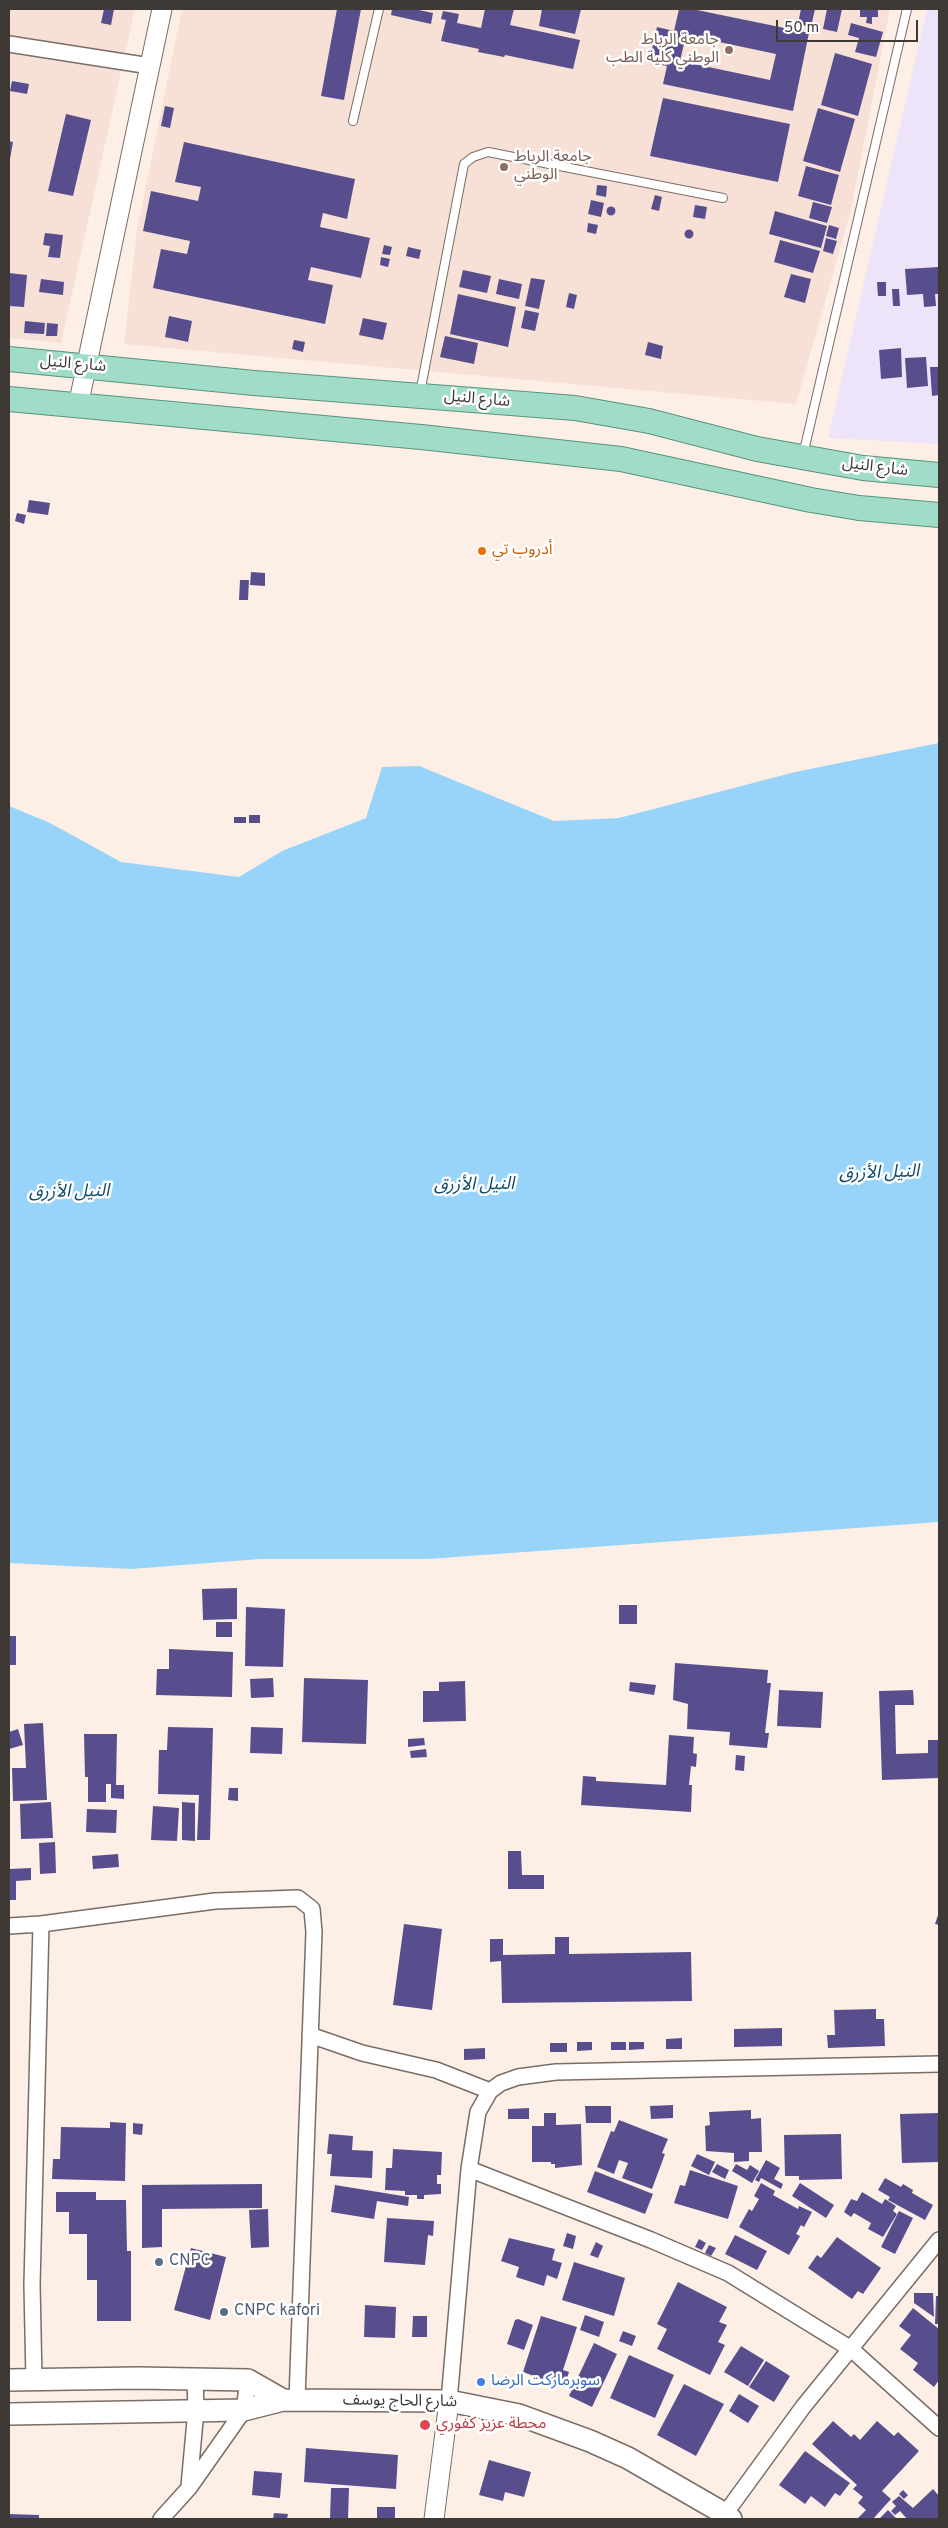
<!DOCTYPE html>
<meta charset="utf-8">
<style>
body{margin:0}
#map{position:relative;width:948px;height:2528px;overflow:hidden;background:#feefe6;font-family:Overpass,sans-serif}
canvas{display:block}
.frame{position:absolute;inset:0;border:10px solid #3e3935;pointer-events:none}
.scale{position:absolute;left:776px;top:20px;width:142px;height:22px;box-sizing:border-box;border:2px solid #3e3935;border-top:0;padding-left:6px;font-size:15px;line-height:18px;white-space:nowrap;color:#3e3935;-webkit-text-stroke:4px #fff;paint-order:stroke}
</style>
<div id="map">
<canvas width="948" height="2528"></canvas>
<div class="frame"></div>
<div class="scale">50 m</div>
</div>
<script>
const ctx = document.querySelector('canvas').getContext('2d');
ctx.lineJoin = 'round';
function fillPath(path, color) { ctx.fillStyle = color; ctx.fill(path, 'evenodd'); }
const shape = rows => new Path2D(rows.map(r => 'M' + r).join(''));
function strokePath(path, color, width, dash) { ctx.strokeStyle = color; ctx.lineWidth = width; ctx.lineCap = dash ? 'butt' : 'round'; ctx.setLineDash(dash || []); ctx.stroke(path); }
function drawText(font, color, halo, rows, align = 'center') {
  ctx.font = font + ' Overpass,"Noto Sans Arabic",sans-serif'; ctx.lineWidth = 5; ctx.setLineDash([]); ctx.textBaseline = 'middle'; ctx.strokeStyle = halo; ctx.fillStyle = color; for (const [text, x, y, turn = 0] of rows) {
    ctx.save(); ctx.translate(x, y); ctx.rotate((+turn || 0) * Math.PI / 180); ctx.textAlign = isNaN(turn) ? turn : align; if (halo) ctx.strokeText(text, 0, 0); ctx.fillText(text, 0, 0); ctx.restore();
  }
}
fillPath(shape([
 [927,9,939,9,939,444,828,438]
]), '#eee4f9');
fillPath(shape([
 [9,9,135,9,61,343,9,338],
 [182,9,890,9,851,210,796,404,124,344,137,230]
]), '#f7e0d6');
fillPath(shape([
 [939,743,939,1522,428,1559,260,1559,131,1569,9,1563,9,806,50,823,121,862,239,877,282,851,366,818,382,767,419,766,554,821,619,818,795,772]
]), '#98d4f9');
fillPath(shape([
 [104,9,114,9,111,25,101,23],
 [337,9,361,9,344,100,321,96],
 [392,9,414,9,433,13,431,24,391,15],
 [485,9,514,9,510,25,580,40,573,69,505,55,504,57,478,52,479,49,441,41,446,20,441,19,443,11,459,14,457,23,481,28],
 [542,9,581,9,575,34,539,26],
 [679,9,692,9,809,33,793,111,663,84,667,66,649,62,657,27,674,31],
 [686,35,776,54,770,80,680,61],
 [801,9,815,9,811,27,798,24],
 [827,9,842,9,837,32,823,29],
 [860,9,878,9,878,17,872,17,872,24,866,23,867,17,860,17],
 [851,23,883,32,876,57,855,52,859,38,848,35],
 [835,53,872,64,858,116,821,105],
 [12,81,29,84,27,94,10,91],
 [663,98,790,124,778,182,650,156],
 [165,106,174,108,170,128,161,126],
 [818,108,855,119,840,172,803,161],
 [66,114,91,120,73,196,48,191],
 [9,141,13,142,10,159,9,158],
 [184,142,355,179,347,219,323,213,320,227,370,238,361,278,311,267,308,280,333,285,325,324,153,288,161,249,187,254,190,241,143,231,151,191,198,201,201,187,175,182],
 [806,166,839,175,831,205,798,196],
 [597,185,607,186,606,197,596,195],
 [655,195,662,197,659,211,651,209],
 [591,200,604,203,601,217,588,214],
 [813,202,832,207,827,223,809,218],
 [695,205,707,207,705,219,693,217],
 '606.5 211a4.5 4.5 0 1 1 9 0a4.5 4.5 0 1 1-9 0Z',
 [775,211,827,226,821,248,769,234],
 [588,223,598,225,596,234,587,232],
 [829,225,839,228,836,239,826,236],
 '684.5 234a4.5 4.5 0 1 1 9 0a4.5 4.5 0 1 1-9 0Z',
 [45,233,63,235,60,258,48,257,50,246,43,245],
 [826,238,837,241,833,254,823,251],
 [780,240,820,251,813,273,774,262],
 [384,245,392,247,390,255,382,254],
 [408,247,421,250,419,259,406,256],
 [381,257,390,259,388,267,380,265],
 [939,267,939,294,935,294,936,306,924,307,923,294,907,295,905,269],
 [463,270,491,276,487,293,459,287],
 [9,273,27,275,24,307,9,306],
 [791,274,811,279,805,303,784,297],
 [531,278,545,280,539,309,525,306],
 [41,279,64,282,63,295,39,292],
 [499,279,522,284,519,299,496,294],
 [877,282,886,282,886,296,878,296],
 [892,289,899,289,900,306,893,306],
 [569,293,577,295,574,309,566,307],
 [458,294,516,307,508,347,450,334],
 [525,310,539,313,535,331,521,328],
 [169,316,192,321,188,342,165,337],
 [363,318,387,323,383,340,359,335],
 [25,321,45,323,44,334,24,333],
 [47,323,58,324,57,336,46,336],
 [445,336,478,343,474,364,440,357],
 [294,340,305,342,303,352,292,349],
 [648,342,663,346,661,359,645,355],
 [901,348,902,377,881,379,879,350],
 [926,357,928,386,907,388,905,358],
 [930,367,939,367,939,395,932,396],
 [29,500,50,503,48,515,27,512],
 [17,513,26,515,24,524,15,521],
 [251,572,265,573,265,586,250,585],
 [240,580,249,580,248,600,239,600],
 [249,815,260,815,260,823,249,823],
 [234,817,246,817,246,823,234,823],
 [237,1588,237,1619,203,1620,202,1589],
 [619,1605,637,1605,637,1624,619,1624],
 [246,1607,285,1609,283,1667,245,1666],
 [216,1622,232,1622,232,1637,216,1637],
 [9,1636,16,1636,16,1665,9,1665],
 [169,1649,233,1652,232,1697,156,1695,157,1669,169,1669],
 [675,1663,768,1670,767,1683,771,1683,765,1733,769,1733,767,1748,729,1745,730,1732,687,1729,688,1704,673,1700],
 [273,1678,274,1697,251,1698,250,1679],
 [304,1678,368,1680,366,1744,302,1742],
 [465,1681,466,1721,423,1722,423,1691,439,1691,439,1682],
 [630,1682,656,1685,654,1695,629,1691],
 [779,1690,823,1692,821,1728,777,1726],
 [913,1690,914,1705,895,1705,896,1754,928,1753,928,1740,939,1740,939,1778,882,1780,879,1691],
 [43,1723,47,1800,13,1801,12,1768,26,1768,24,1724],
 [168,1727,213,1728,210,1840,197,1840,199,1795,158,1794,159,1750,167,1750],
 [251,1727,283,1728,282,1754,250,1753],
 [18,1729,23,1745,9,1749,9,1732],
 [84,1734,117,1734,116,1785,124,1785,124,1799,111,1798,111,1784,106,1784,106,1802,88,1802,88,1777,85,1777],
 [669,1735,694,1737,693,1753,697,1754,696,1767,691,1766,689,1785,692,1785,691,1812,581,1805,583,1776,596,1777,596,1781,666,1785],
 [424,1738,425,1745,408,1747,408,1739],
 [426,1749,427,1757,411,1758,410,1751],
 [736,1755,745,1756,744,1771,735,1770],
 [229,1788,238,1788,238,1801,228,1800],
 [51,1802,53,1838,21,1839,20,1804],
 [182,1802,195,1803,195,1841,182,1840],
 [153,1806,179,1808,177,1841,151,1840],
 [87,1809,117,1810,116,1833,86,1832],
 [55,1842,56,1873,40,1874,39,1843],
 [508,1851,521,1851,522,1875,544,1875,544,1889,508,1889],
 [118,1854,119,1867,93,1869,92,1856],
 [31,1868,31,1880,16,1881,16,1900,9,1900,9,1869],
 [939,1912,939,1925,935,1924],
 [404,1924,442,1929,432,2010,393,2005],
 [555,1937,569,1937,569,1954,691,1952,692,2001,502,2003,501,1961,490,1962,490,1939,503,1939,503,1955,555,1954],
 [876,2009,876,2019,884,2019,885,2046,828,2048,827,2035,835,2035,834,2010],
 [782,2028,782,2046,734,2047,734,2029],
 [682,2038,682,2049,666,2049,666,2039],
 [577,2042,592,2042,592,2050,577,2051],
 [611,2042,626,2042,626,2050,611,2050],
 [629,2042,644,2042,644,2049,629,2050],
 [550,2043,567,2043,567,2052,550,2052],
 [485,2048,485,2059,464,2060,464,2049],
 [673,2105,673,2118,651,2119,650,2106],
 [585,2106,611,2106,611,2123,586,2123],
 [529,2108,529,2119,508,2119,508,2109],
 [751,2110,751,2119,761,2118,762,2152,749,2152,749,2161,734,2162,734,2153,706,2151,705,2126,710,2125,709,2112],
 [544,2113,556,2113,556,2125,581,2124,582,2165,555,2168,555,2164,551,2164,551,2162,532,2162,532,2126,544,2126],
 [939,2113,939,2162,902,2163,900,2114],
 [619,2120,668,2139,662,2153,665,2154,652,2189,622,2178,628,2163,619,2160,614,2174,597,2167,611,2131,614,2132],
 [110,2122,126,2123,125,2181,52,2179,53,2159,60,2159,61,2127,110,2128],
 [133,2123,143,2124,142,2135,133,2134],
 [329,2134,353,2136,352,2150,373,2151,372,2178,330,2176,332,2154,327,2154],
 [841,2134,842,2179,799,2180,799,2176,785,2176,784,2135],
 [393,2149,442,2152,441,2175,437,2175,437,2184,441,2184,441,2194,424,2195,424,2199,417,2199,417,2195,405,2195,405,2191,385,2190,386,2168,392,2168],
 [697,2154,715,2162,709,2175,691,2166],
 [766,2160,780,2168,774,2179,783,2184,781,2189,761,2178,759,2182,755,2180],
 [717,2164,729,2170,725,2179,712,2172],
 [736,2164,747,2170,750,2165,759,2171,752,2183,732,2171],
 [690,2170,738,2186,728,2219,674,2203,680,2185,685,2186],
 [595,2171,653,2194,645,2214,587,2192],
 [885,2178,901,2187,903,2184,913,2190,912,2193,933,2205,925,2220,888,2200,890,2197,878,2190],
 [761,2183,775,2191,773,2195,798,2209,799,2206,812,2212,804,2227,801,2225,796,2234,800,2236,789,2255,739,2227,749,2209,752,2211,759,2199,754,2196],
 [800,2183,834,2205,826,2218,792,2196],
 [262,2184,262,2208,162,2209,162,2247,142,2248,142,2185],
 [335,2185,409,2197,408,2206,377,2201,374,2219,331,2212],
 [56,2192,96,2192,96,2200,126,2200,127,2251,131,2251,131,2321,97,2321,97,2280,87,2280,87,2234,69,2234,69,2212,56,2212],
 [862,2192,882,2204,885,2199,896,2206,893,2211,897,2214,883,2237,868,2229,871,2223,854,2213,851,2217,844,2212,851,2199,857,2201],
 [268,2209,269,2247,251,2248,249,2210],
 [899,2211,913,2218,895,2254,881,2247],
 [387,2218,434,2221,433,2236,428,2235,425,2265,384,2262],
 [567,2233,576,2236,573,2249,563,2246],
 [735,2235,767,2251,757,2270,725,2254],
 [837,2237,881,2268,863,2294,858,2291,852,2299,808,2268,817,2255,821,2258],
 [509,2238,555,2249,552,2260,562,2263,557,2279,547,2275,544,2286,516,2277,519,2267,501,2261],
 [699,2239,706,2243,702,2250,695,2247],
 [596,2242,603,2246,598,2258,590,2255],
 [709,2245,716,2248,711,2256,705,2253],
 [191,2248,226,2257,210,2320,174,2310],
 [574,2262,625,2278,614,2316,562,2300],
 [678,2282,727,2307,719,2322,727,2325,718,2342,725,2345,710,2375,657,2349,667,2329,657,2324],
 [914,2293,933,2293,934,2317,914,2303],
 [936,2296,939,2296,939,2324,935,2324],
 [365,2305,396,2307,395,2338,364,2337],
 [913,2308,939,2329,939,2380,934,2387,913,2370,918,2363,900,2349,911,2335,899,2326],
 [585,2315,604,2322,599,2337,580,2330],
 [413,2316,427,2316,427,2337,412,2337],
 [541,2316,577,2327,563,2370,569,2372,564,2387,523,2372],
 [518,2319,533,2325,524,2350,507,2344,515,2320],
 [623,2331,636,2336,632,2346,619,2341],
 [594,2343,617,2354,592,2407,569,2396],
 [741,2346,764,2360,748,2386,724,2372],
 [629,2355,674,2375,655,2418,610,2398],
 [766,2361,790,2376,774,2402,749,2387],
 [684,2384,724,2404,696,2456,657,2435],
 [739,2394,759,2406,748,2423,729,2411],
 [833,2421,851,2437,854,2434,860,2440,877,2421,894,2436,898,2432,919,2451,882,2491,891,2499,873,2519,857,2519,866,2510,858,2503,863,2497,853,2489,857,2485,812,2444],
 [306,2448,398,2455,396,2489,304,2482],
 [805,2451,850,2483,840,2496,835,2493,825,2507,811,2496,805,2504,779,2485],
 [489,2460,531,2472,524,2497,505,2492,503,2501,479,2495],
 [254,2471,282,2473,280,2498,252,2495],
 [331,2488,349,2488,348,2519,330,2519],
 [933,2489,939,2496,939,2519,907,2519,900,2511,895,2515,891,2511,896,2506,892,2502,899,2496,913,2508],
 [903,2490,908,2495,904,2499,899,2494],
 [377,2507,395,2507,395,2519,377,2519],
 [888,2510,897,2519,879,2519],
 [274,2513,288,2514,287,2519,273,2519],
 [9,2514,39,2515,39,2519,9,2519]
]), '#594e8d');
const service = shape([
 [353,121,379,9],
 [420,393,464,164,473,157,488,152,723,198],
 [803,455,907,9]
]);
const minor = shape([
 [9,44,150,66],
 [9,1926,41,1924,215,1901,298,1898,312,1909,314,1932,297,2399],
 [310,2035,362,2053,436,2070,490,2091],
 [469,2169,651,2240,728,2273,851,2349,939,2428],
 [34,2380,32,2285,41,1924],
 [449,2401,469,2169,478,2112,490,2091,501,2083,518,2077,556,2072,939,2064],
 [189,2486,196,2410,195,2378],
 [725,2514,803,2407,939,2240],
 [161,2519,189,2488,244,2410,248,2380]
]);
const tertiary = shape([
 [78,406,162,9],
 [434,2519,449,2401]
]);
const secondary = shape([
 [9,2380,138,2378,248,2380,283,2400],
 [9,2414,244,2410,283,2400,449,2401,519,2415,590,2441,628,2458,725,2514,731,2519]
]);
const primary = shape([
 [9,359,254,383,575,408,649,421,757,449,863,468,939,475],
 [9,399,421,437,621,459,811,500,859,508,939,515]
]);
strokePath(service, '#7a6d65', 10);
strokePath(minor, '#7a6d65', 18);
strokePath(tertiary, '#7a6d65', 21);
strokePath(secondary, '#7a6d65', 24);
strokePath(primary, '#56947d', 26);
strokePath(service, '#fff', 8);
strokePath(minor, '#fff', 15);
strokePath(tertiary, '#fff', 19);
strokePath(secondary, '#fff', 21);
strokePath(primary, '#a1dcc8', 24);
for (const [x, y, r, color] of [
 [729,50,5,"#8d6e63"],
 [504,167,5,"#8d6e63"],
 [482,551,5,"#e8710a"],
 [159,2262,5,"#5c6f8a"],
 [224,2312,5,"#5c6f8a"],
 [481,2382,5,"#3f7fe0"],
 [425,2425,6,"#e0444e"]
]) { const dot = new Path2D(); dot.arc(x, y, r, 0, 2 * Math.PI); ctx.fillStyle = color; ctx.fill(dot); strokePath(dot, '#fff', 2); }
drawText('16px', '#785e54', '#fff', [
 ["جامعة الرباط",719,41],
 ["الوطني كلية الطب",719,59],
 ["جامعة الرباط",514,158,"left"],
 ["الوطني",514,176,"left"]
], 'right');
drawText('16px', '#3e3935', '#fff', [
 ["شارع النيل",73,365,5],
 ["شارع النيل",477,400,5],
 ["شارع النيل",875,468,7],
 ["شارع الحاج يوسف",400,2402,1]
]);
drawText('16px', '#c56008', '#fff', [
 ["أدروب تي",492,551]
], 'left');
drawText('16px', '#4e5e75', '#fff', [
 ["CNPC",169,2262],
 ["CNPC kafori",234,2312]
], 'left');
drawText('16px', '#366cbe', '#fff', [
 ["سوبرماركت الرضا",491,2382]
], 'left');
drawText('16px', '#be3a42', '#fff', [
 ["محطة عزيز كفوري",436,2425]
], 'left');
drawText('italic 18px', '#0f4c6b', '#fff', [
 ["النيل الأزرق",879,1174,-2],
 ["النيل الأزرق",474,1186,-1],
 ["النيل الأزرق",69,1193,-1]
]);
</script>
